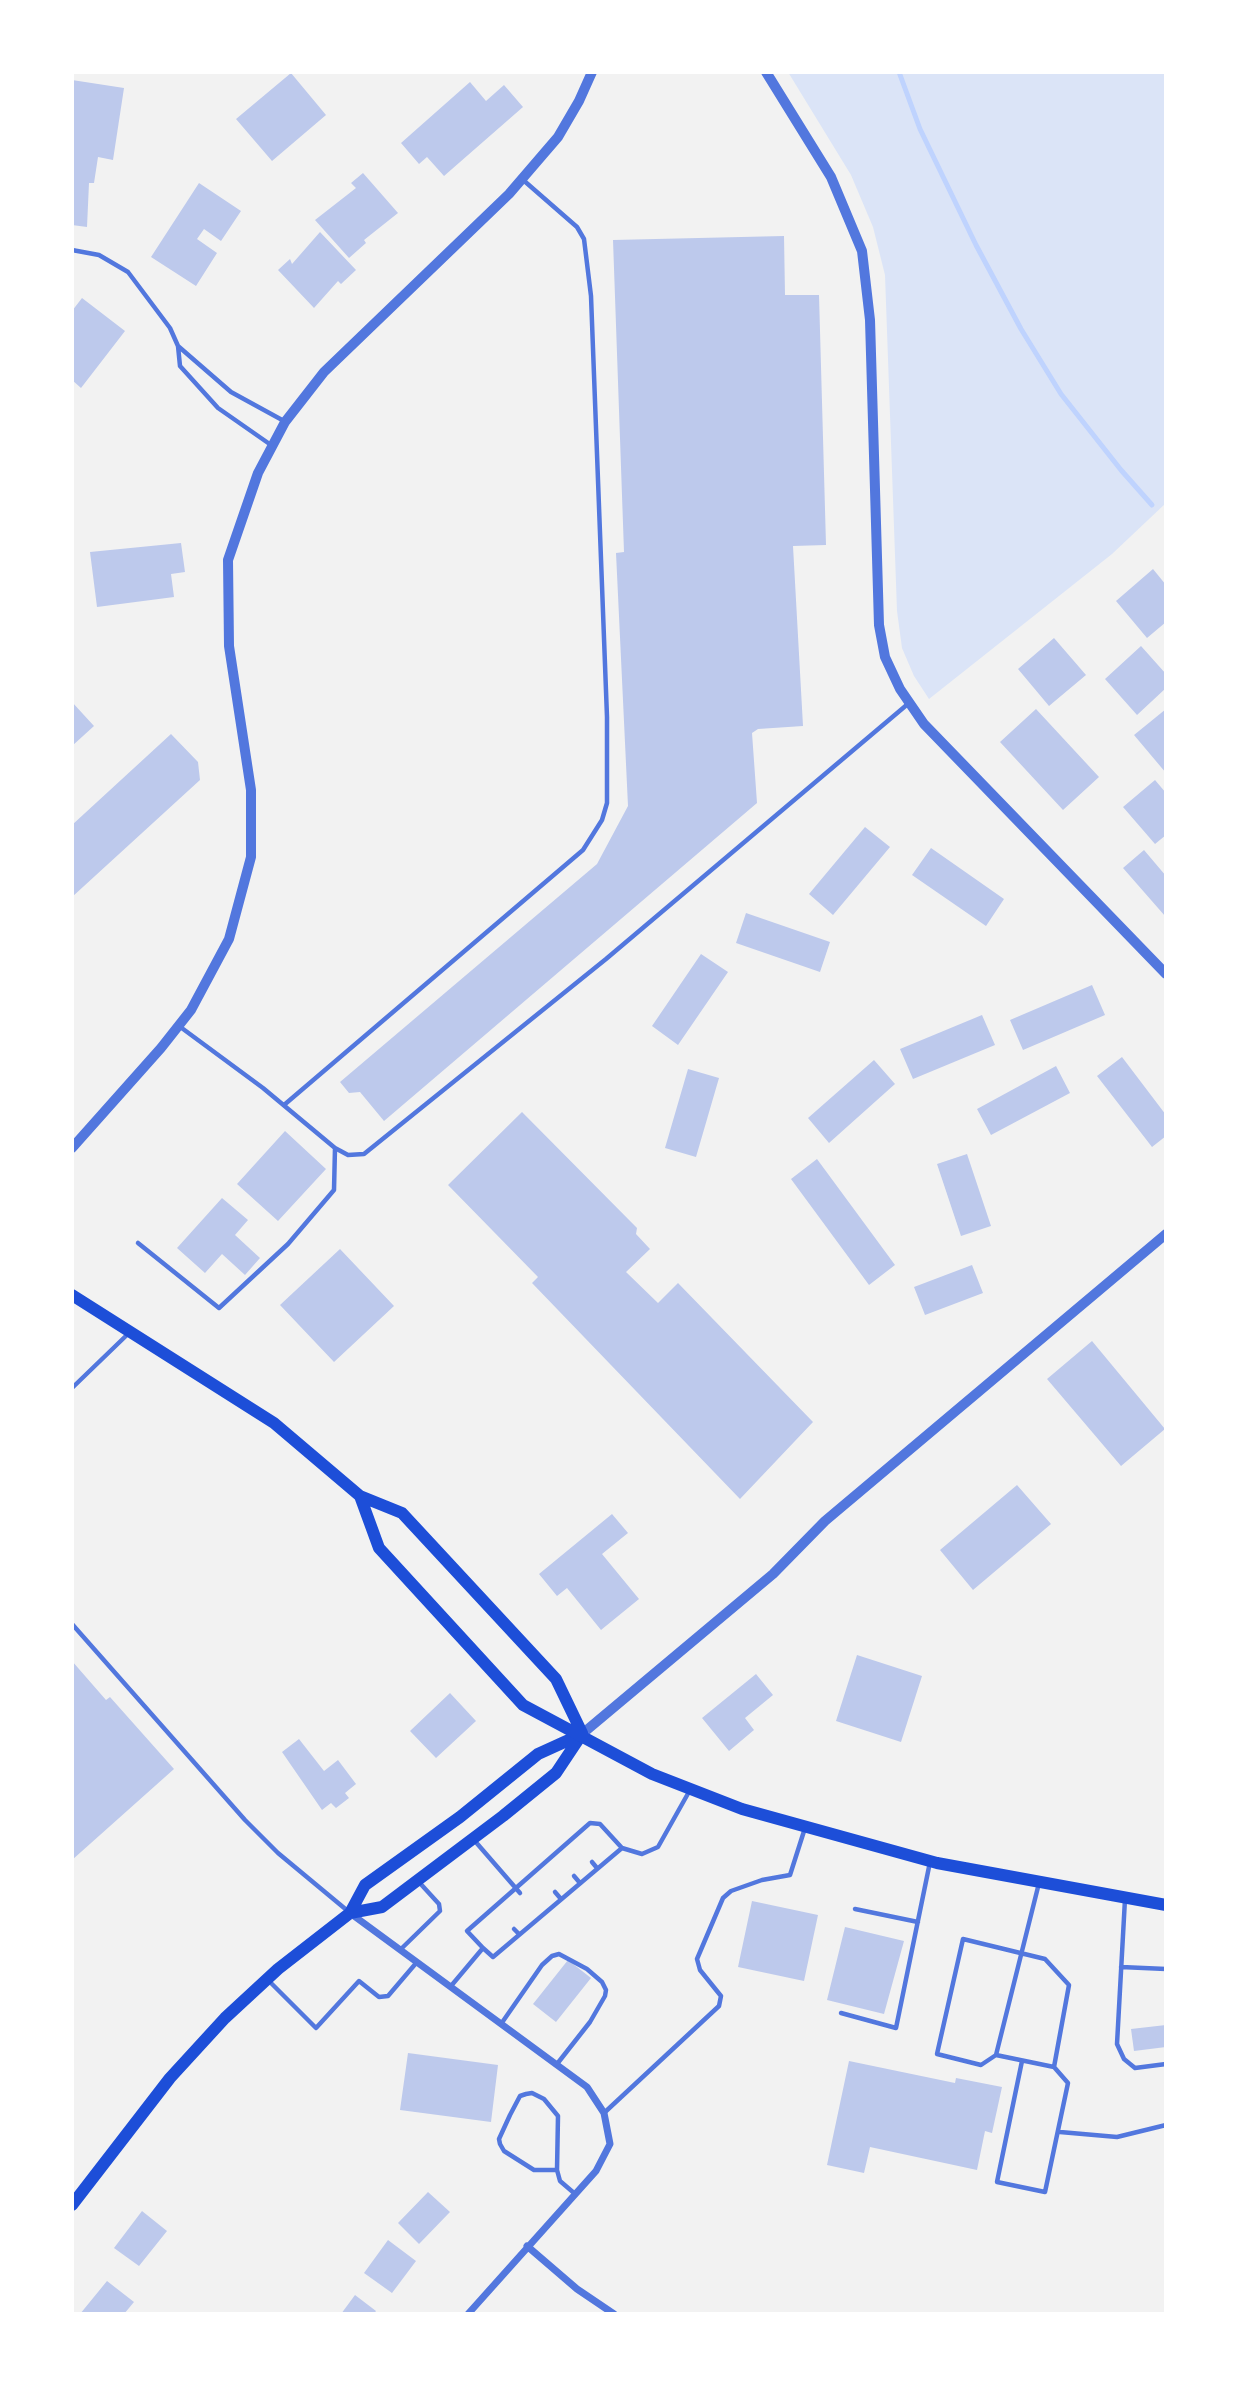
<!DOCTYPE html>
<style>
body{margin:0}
#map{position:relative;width:1238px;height:2386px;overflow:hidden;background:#f2f2f2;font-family:Roboto,sans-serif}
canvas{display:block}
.frame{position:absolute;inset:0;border:74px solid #fff;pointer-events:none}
</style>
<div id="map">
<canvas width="1238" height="2386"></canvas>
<div class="frame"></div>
</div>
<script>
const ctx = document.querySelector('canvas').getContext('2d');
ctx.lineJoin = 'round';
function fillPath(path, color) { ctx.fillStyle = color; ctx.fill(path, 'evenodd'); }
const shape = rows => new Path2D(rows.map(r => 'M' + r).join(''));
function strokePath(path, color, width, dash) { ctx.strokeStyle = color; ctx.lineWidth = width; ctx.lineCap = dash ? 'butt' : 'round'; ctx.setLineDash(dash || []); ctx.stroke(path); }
fillPath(shape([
 [788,72,1166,72,1166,503,1112,554,929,699,914,676,902,648,897,611,885,275,873,227,851,175]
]), '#dbe4f7');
strokePath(shape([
 [899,72,920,129,976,245,1021,329,1061,394,1121,470,1152,505]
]), '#bfd3fe', 5);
fillPath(shape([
 [291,73,326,115,272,161,236,119],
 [72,80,124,88,113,160,98,157,94,183,89,183,87,227,72,225],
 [470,82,486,101,504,85,523,107,444,176,427,157,419,164,401,143],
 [363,173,398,213,364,240,366,243,349,258,315,220,356,188,351,183],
 [199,183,241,211,221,241,204,229,197,239,217,253,196,286,151,257],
 [320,232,356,270,341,284,338,281,314,308,278,270,290,259,292,264],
 [784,236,785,295,819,295,826,545,793,546,803,726,758,729,752,733,757,803,384,1121,360,1092,349,1093,340,1082,597,864,628,806,616,553,624,552,613,240],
 [82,298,125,331,81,388,72,380,72,311],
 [181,543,185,572,171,574,174,597,97,607,90,552],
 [1153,569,1166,585,1166,622,1147,638,1116,601],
 [1054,638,1086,675,1049,706,1018,669],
 [1141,646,1166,674,1166,688,1137,715,1105,679],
 [72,702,94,726,72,746],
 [1036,709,1099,777,1063,810,1000,742],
 [1166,709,1166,773,1134,735],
 [171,734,198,762,200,780,72,897,72,825],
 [1155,780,1166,793,1166,835,1155,844,1123,807],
 [865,827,890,847,833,915,809,894],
 [931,848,1004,899,986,926,912,875],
 [1144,850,1166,876,1165,916,1123,868],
 [746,913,830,942,820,972,736,943],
 [701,954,728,972,678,1045,652,1026],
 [1092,985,1105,1015,1023,1050,1010,1020],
 [982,1015,995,1045,913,1079,900,1049],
 [1122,1057,1166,1115,1166,1136,1152,1147,1097,1076],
 [874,1060,895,1084,829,1143,808,1118],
 [1056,1066,1070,1093,991,1135,977,1109],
 [688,1069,719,1078,696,1157,665,1148],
 [522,1112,637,1228,636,1234,650,1249,626,1272,658,1303,678,1283,813,1422,740,1499,532,1283,538,1277,448,1185],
 [285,1131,326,1169,278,1221,237,1184],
 [967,1154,991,1226,961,1236,937,1164],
 [817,1159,895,1265,869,1285,791,1179],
 [222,1198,248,1220,235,1235,260,1258,245,1275,222,1254,205,1273,177,1248],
 [340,1249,394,1306,334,1362,280,1305],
 [972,1265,983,1293,925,1315,914,1287],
 [1092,1341,1165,1429,1121,1466,1047,1379],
 [1017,1485,1051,1524,973,1590,940,1550],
 [612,1514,628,1533,602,1554,639,1599,601,1630,567,1588,557,1596,539,1574],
 [857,1655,922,1676,901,1742,836,1721],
 [72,1661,106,1700,110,1697,174,1769,72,1860],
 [756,1674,773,1695,745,1718,754,1730,729,1751,702,1718],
 [450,1693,476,1721,436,1758,410,1731],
 [299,1739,324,1771,338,1760,356,1784,345,1793,349,1798,336,1808,331,1803,322,1810,282,1752],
 [752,1901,818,1915,804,1981,738,1967],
 [845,1927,904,1941,884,2014,827,2000],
 [568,1960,591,1978,556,2022,533,2004],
 [1166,2025,1166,2047,1134,2051,1131,2029],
 [408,2053,498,2065,491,2122,400,2110],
 [849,2061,955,2083,956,2078,1002,2087,992,2133,985,2131,977,2170,870,2147,864,2173,827,2165],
 [428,2192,450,2212,419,2244,398,2223],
 [142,2211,167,2231,139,2266,114,2248],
 [388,2240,416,2261,392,2293,364,2273],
 [107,2281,134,2302,124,2314,80,2314],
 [355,2295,376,2311,374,2314,341,2314]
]), '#bdc9ec');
strokePath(shape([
 [72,250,99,255,128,272,170,328,178,346],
 [271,445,218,408,180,366,178,346,231,392,284,421],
 [179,1026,263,1088,335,1148,348,1155,364,1154,606,959,909,703],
 [284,1105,583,850,602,820,607,803,607,717,591,296,584,239,577,227,522,179],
 [138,1243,219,1308,288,1244,334,1190,335,1148],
 [72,1388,130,1332],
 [72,1624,245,1820,278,1853,349,1912],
 [474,1840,520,1893],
 [622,1848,642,1854,658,1847,690,1790],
 [592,1862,597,1868],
 [574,1876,580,1883],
 [555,1892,561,1899],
 [1125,1899,1117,2044,1124,2059,1135,2068,1166,2064],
 [855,1909,918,1922],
 [514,1929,519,1934],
 [401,1949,440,1911,439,1904,418,1881],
 [1121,1967,1166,1969],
 [268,1980,316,2028,359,1981,379,1997,388,1996,417,1962],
 [451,1986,483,1948,493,1957,622,1848,600,1824,590,1823,467,1931,483,1948],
 [841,2013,896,2028,930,1862],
 [501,2024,542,1965,552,1956,559,1954,587,1969,602,1982,606,1990,605,1996,590,2022,557,2064],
 [996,2055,1039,1883],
 [1022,2061,997,2182,1045,2192,1068,2083,1054,2067,1069,1985,1045,1959,963,1939,937,2054,981,2065,996,2055,1054,2067],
 [604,2113,719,2006,721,1996,700,1970,697,1959,723,1898,731,1891,762,1880,790,1875,805,1828],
 [1060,2132,1117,2137,1166,2125],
 [557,2170,534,2170,504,2151,500,2144,499,2139,510,2115,520,2096,526,2094,532,2093,544,2099,558,2116,557,2170,560,2181,574,2193]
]), '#5277de', 4.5);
strokePath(shape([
 [350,1913,587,2087,604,2113,610,2144,596,2171,468,2314],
 [527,2246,577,2289,614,2314]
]), '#5277de', 7);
strokePath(shape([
 [766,72,831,177,862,251,870,320,879,625,885,657,900,689,924,724,1166,974],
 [72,1148,161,1048,191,1010,229,939,251,857,251,790,229,646,228,560,258,473,285,422,324,372,509,194,558,137,579,101,592,72],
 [582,1734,773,1574,825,1521,1166,1234]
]), '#5277de', 10);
strokePath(shape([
 [350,1913,382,1907,503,1816,556,1773,582,1734],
 [72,2205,170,2078,225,2018,278,1969,350,1913,365,1885,460,1817,538,1754,582,1734]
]), '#1d4ed8', 12);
strokePath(shape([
 [72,1295,274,1423,360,1496,402,1513,556,1679,582,1733],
 [360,1496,379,1548,523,1705,652,1774,742,1809,937,1863,1166,1905]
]), '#1d4ed8', 12);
</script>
